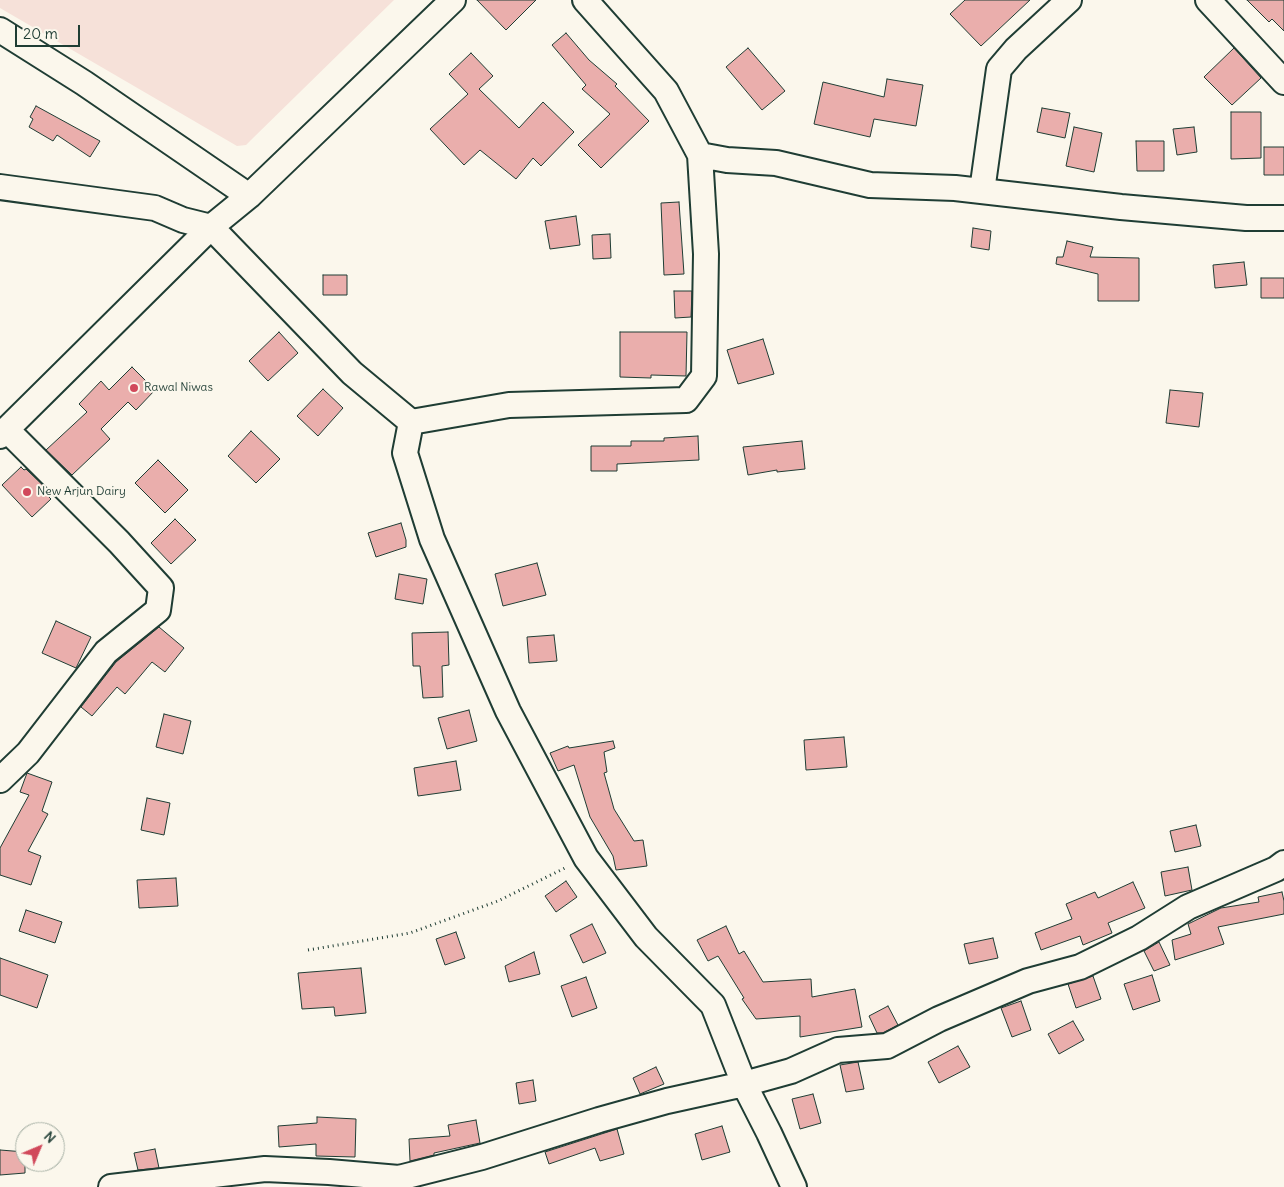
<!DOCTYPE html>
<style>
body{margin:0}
#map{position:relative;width:1284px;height:1187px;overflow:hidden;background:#fbf7ec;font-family:Delius,sans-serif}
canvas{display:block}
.north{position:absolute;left:15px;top:1122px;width:50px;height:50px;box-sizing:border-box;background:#fbf7ec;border:1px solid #a3ada2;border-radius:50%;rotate:45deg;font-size:14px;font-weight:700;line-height:20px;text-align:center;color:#1f3d34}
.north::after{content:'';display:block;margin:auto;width:18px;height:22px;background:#d1495b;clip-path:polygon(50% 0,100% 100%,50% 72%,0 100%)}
.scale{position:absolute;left:15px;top:25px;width:65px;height:22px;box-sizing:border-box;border:2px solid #1f3d34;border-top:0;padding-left:6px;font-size:15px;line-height:18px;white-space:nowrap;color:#1f3d34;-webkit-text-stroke:4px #fbf7ec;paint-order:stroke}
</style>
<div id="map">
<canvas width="1284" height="1187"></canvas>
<div class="north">N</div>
<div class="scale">20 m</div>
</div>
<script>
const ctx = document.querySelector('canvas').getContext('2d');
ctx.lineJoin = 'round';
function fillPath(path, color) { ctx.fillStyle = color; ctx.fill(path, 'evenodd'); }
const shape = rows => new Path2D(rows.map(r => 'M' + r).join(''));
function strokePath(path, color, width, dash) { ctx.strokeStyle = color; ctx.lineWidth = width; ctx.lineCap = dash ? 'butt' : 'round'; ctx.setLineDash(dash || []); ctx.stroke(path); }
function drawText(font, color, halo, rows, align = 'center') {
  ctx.font = font + ' Delius,sans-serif'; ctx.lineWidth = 4; ctx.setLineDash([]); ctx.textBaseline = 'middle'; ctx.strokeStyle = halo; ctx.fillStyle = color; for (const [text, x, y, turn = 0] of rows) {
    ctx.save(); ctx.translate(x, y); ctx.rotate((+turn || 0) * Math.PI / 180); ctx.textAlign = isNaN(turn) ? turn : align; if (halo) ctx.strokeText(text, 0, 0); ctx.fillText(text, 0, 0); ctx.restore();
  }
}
fillPath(shape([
 [0,0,394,0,251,140,246,145,237,146,0,8]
]), '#f6e1d9');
const building = shape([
 [477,0,536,0,506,30,477,0],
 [965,0,1030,0,981,46,950,14,965,0],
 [1247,0,1284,0,1284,31,1272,19,1269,22,1247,0],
 [566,33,589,60,617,84,615,86,649,121,601,168,578,145,610,114,582,89,586,85,552,45,566,33],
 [748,48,785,91,762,110,726,67,748,48],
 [1234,48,1261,78,1232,105,1204,77,1234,48],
 [471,53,493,76,479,89,519,128,543,102,574,132,541,166,533,158,516,179,480,150,464,165,430,129,468,94,449,74,471,53],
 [887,79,923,85,916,126,874,119,870,137,814,124,823,82,884,97,887,79],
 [36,106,100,141,90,157,57,135,53,141,29,127,33,119,30,117,36,106],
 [1042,108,1070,113,1065,138,1037,132,1042,108],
 [1231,112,1261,112,1261,158,1231,159,1231,112],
 [1074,127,1102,133,1094,172,1066,166,1074,127],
 [1194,127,1197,152,1177,155,1173,129,1194,127],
 [1136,141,1164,141,1164,171,1137,171,1136,141],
 [1264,147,1284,147,1284,175,1264,175,1264,147],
 [679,202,684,274,664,275,661,203,679,202],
 [576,216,580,245,550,249,545,221,576,216],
 [973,228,991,231,989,250,971,247,973,228],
 [610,234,611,258,593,259,592,235,610,234],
 [1067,241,1093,247,1090,257,1139,258,1139,301,1098,301,1098,274,1056,264,1057,257,1063,257,1067,241],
 [1244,262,1247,285,1215,288,1213,265,1244,262],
 [323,275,347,275,347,295,323,295,323,275],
 [1261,278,1284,278,1284,298,1261,298,1261,278],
 [674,291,692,291,691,317,675,318,674,291],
 [279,332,298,353,268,381,249,361,279,332],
 [620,332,687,332,686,376,651,375,651,378,620,377,620,332],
 [763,339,774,374,738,384,727,350,763,339],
 [132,367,155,390,136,410,128,402,101,429,110,439,72,475,46,450,87,412,79,404,101,381,109,390,132,367],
 [323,389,343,408,318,436,297,416,323,389],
 [1170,390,1203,393,1199,427,1166,423,1170,390],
 [251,431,280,459,256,483,228,456,251,431],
 [698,436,699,460,617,464,617,471,591,471,591,446,631,446,631,441,664,441,664,438,698,436],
 [802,441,805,469,777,472,777,470,748,475,743,447,802,441],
 [158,460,188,490,165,513,135,483,158,460],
 [21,467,24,470,26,469,52,494,49,497,51,499,32,517,2,485,21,467],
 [175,519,196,540,171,564,151,543,175,519],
 [401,523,406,540,406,547,376,557,368,533,401,523],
 [537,563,546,595,503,606,495,574,537,563],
 [399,574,427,579,423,604,395,599,399,574],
 [56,621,91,637,76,668,42,653,56,621],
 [159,627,184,648,165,672,152,662,125,694,117,687,92,716,81,707,116,662,159,627],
 [448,632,449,665,442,666,443,697,423,698,420,666,413,666,412,633,448,632],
 [554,635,557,661,529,663,527,637,554,635],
 [469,710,477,741,447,749,438,718,469,710],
 [164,714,191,721,183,754,156,747,164,714],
 [844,737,847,767,806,770,804,740,844,737],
 [613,741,615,748,604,752,607,772,604,773,614,809,634,841,643,840,647,866,616,870,613,856,590,817,574,765,558,771,550,753,568,746,569,748,613,741],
 [456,761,461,790,418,796,414,768,456,761],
 [27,773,52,782,42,811,48,814,28,851,41,856,31,885,0,875,0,848,29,795,20,792,27,773],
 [147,798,170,803,164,835,141,830,147,798],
 [1196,825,1201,846,1175,852,1170,831,1196,825],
 [1188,867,1192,890,1165,896,1161,872,1188,867],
 [176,878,178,906,139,908,137,880,176,878],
 [566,881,577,897,556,912,545,896,566,881],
 [1133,882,1145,908,1108,923,1112,933,1083,945,1080,936,1041,950,1035,933,1072,919,1066,904,1095,892,1098,898,1133,882],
 [1282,892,1284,901,1284,914,1218,927,1224,944,1175,960,1172,940,1191,934,1188,924,1221,908,1259,902,1258,897,1282,892],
 [26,910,62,922,55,943,19,931,26,910],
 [592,924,606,953,583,963,570,935,592,924],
 [726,926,739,954,744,951,763,982,811,979,812,997,855,989,862,1027,800,1037,800,1016,756,1019,742,999,744,998,718,956,708,961,697,940,726,926],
 [456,932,465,958,445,965,436,939,456,932],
 [993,938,998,958,969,964,964,944,993,938],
 [1159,942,1170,965,1154,971,1144,951,1159,942],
 [534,952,540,974,509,982,505,966,534,952],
 [0,958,48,975,37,1008,0,995,0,958],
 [361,968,366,1013,335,1016,334,1007,302,1009,298,973,361,968],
 [1152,975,1160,1001,1133,1010,1124,984,1152,975],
 [1093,976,1101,999,1076,1008,1068,984,1093,976],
 [586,977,597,1008,572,1017,561,986,586,977],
 [1021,1001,1031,1030,1012,1037,1001,1008,1021,1001],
 [888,1006,898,1025,883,1033,877,1033,869,1016,888,1006],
 [1073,1021,1084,1040,1059,1054,1048,1034,1073,1021],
 [958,1046,970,1067,939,1083,928,1062,958,1046],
 [858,1062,864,1089,846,1092,840,1065,858,1062],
 [656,1067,664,1084,640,1094,633,1078,656,1067],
 [533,1080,536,1101,519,1104,516,1083,533,1080],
 [813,1094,821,1123,800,1129,792,1099,813,1094],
 [317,1117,356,1119,355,1157,316,1156,316,1144,279,1147,278,1126,317,1123,317,1117],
 [476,1120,480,1143,434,1153,434,1155,410,1161,409,1139,450,1136,448,1125,476,1120],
 [722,1126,730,1152,702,1160,695,1134,722,1126],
 [617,1129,624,1154,600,1161,595,1148,549,1164,545,1152,617,1129],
 [155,1149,159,1168,138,1170,134,1153,155,1149],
 [0,1150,25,1152,25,1173,0,1175,0,1150]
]);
fillPath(building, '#eaaeac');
strokePath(building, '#1f3d34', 1);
const minor = shape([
 [585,0,666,91,700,155,727,160,776,163,870,185,955,188,1121,207,1246,218,1284,218],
 [1208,0,1284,82],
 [0,30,84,83,249,196],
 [0,187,155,208,183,220,211,227,352,373,411,422,509,405,686,400,704,376,706,254,700,155],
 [982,191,999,69,1016,49,1069,0],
 [411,422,405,453,432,539,508,711,586,858,646,937,713,1005,744,1084,791,1071,838,1050,887,1046,939,1019,1028,981,1080,967,1139,938,1188,907,1276,869,1284,863],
 [0,436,211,227,249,196,453,0],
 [0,780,28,753,106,652,158,610,161,588,119,542,7,430],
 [111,1187,265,1169,329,1172,399,1178,482,1157,599,1120,667,1101,744,1084,769,1133,794,1187]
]);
strokePath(minor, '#1f3d34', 28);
strokePath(shape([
 [308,950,410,933,498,901,565,868]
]), '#1f3d34', 3, [1, 4]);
strokePath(minor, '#fbf7ec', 24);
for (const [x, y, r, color] of [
 [134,388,5,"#d1495b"],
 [27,492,5,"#d1495b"]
]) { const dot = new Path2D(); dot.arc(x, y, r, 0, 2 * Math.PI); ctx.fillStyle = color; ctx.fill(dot); strokePath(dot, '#fbf7ec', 2); }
drawText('12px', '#1f3d34', '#fbf7ec', [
 ["Rawal Niwas",144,388],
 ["New Arjun Dairy",37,492]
], 'left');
</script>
